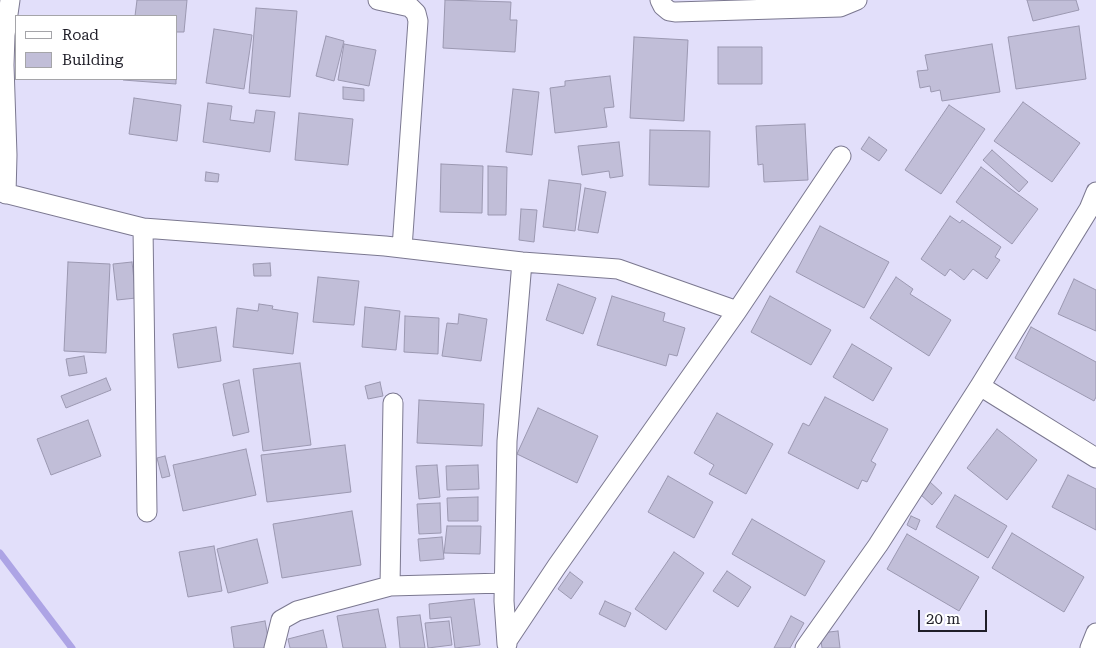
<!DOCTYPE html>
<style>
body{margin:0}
#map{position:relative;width:1096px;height:648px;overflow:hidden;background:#e2dffa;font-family:"Roboto Serif",serif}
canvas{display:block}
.legend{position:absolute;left:15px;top:15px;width:162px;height:65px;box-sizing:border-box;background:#fff;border:1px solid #a5a5a9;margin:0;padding:6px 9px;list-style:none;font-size:15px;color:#1f1e28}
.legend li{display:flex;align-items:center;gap:10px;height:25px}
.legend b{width:25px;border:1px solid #a5a5a9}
.scale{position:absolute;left:918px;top:610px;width:69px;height:22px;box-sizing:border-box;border:2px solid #1f1e28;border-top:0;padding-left:6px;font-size:15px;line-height:18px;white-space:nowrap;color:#1f1e28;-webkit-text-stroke:4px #fff;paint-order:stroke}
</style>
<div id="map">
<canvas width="1096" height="648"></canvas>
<ul class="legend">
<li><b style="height:6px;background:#fff"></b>Road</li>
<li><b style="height:14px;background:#c1bed8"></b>Building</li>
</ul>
<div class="scale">20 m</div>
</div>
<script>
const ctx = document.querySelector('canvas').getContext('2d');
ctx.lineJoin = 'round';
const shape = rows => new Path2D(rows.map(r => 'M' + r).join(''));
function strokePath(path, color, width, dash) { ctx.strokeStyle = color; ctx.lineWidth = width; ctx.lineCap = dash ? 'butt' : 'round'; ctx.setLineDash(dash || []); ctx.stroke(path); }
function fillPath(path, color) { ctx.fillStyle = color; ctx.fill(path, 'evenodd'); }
strokePath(shape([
 [0,553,72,648]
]), '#ada4e5', 7);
const building = shape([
 [137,0,187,0,184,32,176,32,176,16,135,16,137,0],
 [445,0,511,2,510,20,517,20,515,52,443,48,445,0],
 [1027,0,1076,0,1079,10,1033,21,1027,0],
 [256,8,297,11,290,97,249,93,256,8],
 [1079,26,1086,79,1016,89,1008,37,1079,26],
 [214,29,252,35,244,89,206,83,214,29],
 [326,36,344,41,334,81,316,76,326,36],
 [634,37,688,40,684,121,630,118,634,37],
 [344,44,376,50,369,86,338,80,344,44],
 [992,44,1000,92,942,101,940,90,931,92,930,86,920,88,917,71,928,70,925,55,992,44],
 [718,47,762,47,762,84,718,84,718,47],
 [610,76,614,107,604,108,607,127,555,133,550,88,565,86,565,81,610,76],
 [123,79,176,79,176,84,123,80,123,79],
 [343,87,364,89,364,101,343,99,343,87],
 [513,89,539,92,532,155,506,152,513,89],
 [134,98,181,105,177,141,129,134,134,98],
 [1023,102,1080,143,1052,182,994,141,1023,102],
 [208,103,232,106,230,120,254,123,256,110,275,112,270,152,203,142,208,103],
 [949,105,985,129,941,194,905,170,949,105],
 [299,113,353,119,348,165,295,160,299,113],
 [805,124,808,180,764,182,763,164,758,165,756,126,805,124],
 [650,130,710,131,709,187,649,185,650,130],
 [869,137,887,150,879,161,861,149,869,137],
 [619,142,623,176,610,178,609,171,582,175,578,146,619,142],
 [992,150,1028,182,1019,192,983,160,992,150],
 [441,164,483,166,482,213,440,212,441,164],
 [488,166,507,167,506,215,488,215,488,166],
 [981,167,1038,209,1012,244,956,202,981,167],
 [206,172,219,174,218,182,205,181,206,172],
 [549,180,581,184,575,231,543,227,549,180],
 [585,188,606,192,598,233,578,230,585,188],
 [521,209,537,210,534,242,519,240,521,209],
 [950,216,960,223,962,220,1001,247,995,257,1000,260,987,279,973,269,964,280,950,269,945,276,921,259,950,216],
 [820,226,889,262,864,308,796,272,820,226],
 [68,262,110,264,106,353,64,351,68,262],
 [132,262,136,298,117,300,113,264,132,262],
 [270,263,271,276,254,276,253,264,270,263],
 [318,277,359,281,354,325,313,322,318,277],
 [896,277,913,289,910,294,951,320,929,356,870,318,896,277],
 [1074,279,1096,290,1096,331,1058,314,1074,279],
 [558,284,596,298,583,334,546,320,558,284],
 [612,296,665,313,663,321,685,328,677,356,669,354,666,366,597,345,612,296],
 [770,296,831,330,811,365,751,332,770,296],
 [259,304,273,306,272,309,298,313,293,354,233,347,237,308,258,311,259,304],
 [365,307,400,311,396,350,362,347,365,307],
 [459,314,487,319,481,361,442,356,447,323,458,324,459,314],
 [405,316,439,318,438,354,404,352,405,316],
 [216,327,221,361,178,368,173,334,216,327],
 [1031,327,1096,362,1096,397,1094,401,1015,358,1031,327],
 [852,344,892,368,873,401,833,377,852,344],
 [84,356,87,373,69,376,66,359,84,356],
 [300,363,311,445,263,451,253,369,300,363],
 [106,378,111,390,66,408,61,396,106,378],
 [239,380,249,432,233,436,223,384,239,380],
 [380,382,383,396,368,399,365,386,380,382],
 [825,397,888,429,871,461,876,464,867,482,862,480,858,489,788,453,803,423,809,426,825,397],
 [419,400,484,404,482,446,417,443,419,400],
 [538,408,598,436,577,483,517,454,538,408],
 [717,413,773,444,746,494,709,474,714,465,694,453,717,413],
 [88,420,101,456,51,475,37,439,88,420],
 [997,429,1037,460,1007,500,967,468,997,429],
 [345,445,351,492,267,502,261,455,345,445],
 [246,449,256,495,183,511,173,465,246,449],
 [165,456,170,476,162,478,157,458,165,456],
 [437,465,440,497,419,499,416,466,437,465],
 [478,465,479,489,447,490,446,466,478,465],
 [1068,475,1096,489,1096,530,1052,507,1068,475],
 [668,476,713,502,694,538,648,512,668,476],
 [930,482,942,493,932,505,920,494,930,482],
 [955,495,1007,526,988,558,936,527,955,495],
 [478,497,478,521,448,521,447,498,478,497],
 [440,503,441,533,419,534,417,504,440,503],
 [352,511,361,565,282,578,273,524,352,511],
 [911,516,920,520,916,530,907,525,911,516],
 [752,519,825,561,805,596,732,554,752,519],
 [447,526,481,526,480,554,444,553,447,526],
 [1012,533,1084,577,1064,612,992,568,1012,533],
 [907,534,979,577,959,611,887,569,907,534],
 [442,537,444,559,420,561,418,539,442,537],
 [257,539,268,583,228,593,217,549,257,539],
 [214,546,222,591,188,597,179,552,214,546],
 [674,552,704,573,666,630,635,609,674,552],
 [727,571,751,587,738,607,713,591,727,571],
 [570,572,583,582,571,599,558,589,570,572],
 [474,599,480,645,455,648,451,617,430,619,429,604,474,599],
 [605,601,631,613,625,627,599,614,605,601],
 [378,609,386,648,343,648,337,616,378,609],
 [420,615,425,648,400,648,397,617,420,615],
 [791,616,804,623,790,648,774,648,791,616],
 [265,621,270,648,234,648,231,627,265,621],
 [449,621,452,645,428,648,425,623,449,621],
 [323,630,327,648,290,648,288,639,323,630],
 [838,631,840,648,822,648,820,633,838,631]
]);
fillPath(building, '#c1bed8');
strokePath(building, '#9b98b1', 1);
const street = shape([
 [378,0,410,7,416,13,418,21,402,248],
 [660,0,663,6,669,11,675,12,840,7,857,0],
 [0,192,143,228,385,246,522,262,618,269,737,311],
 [6,194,7,155,4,65,5,35,10,0],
 [143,228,147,512],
 [980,386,1096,458],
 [390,586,393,403],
 [507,641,557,566,737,311,841,156],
 [507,644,504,601,507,441,522,262],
 [274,648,281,620,297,611,390,586,504,583],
 [805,648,878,545,980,386,1089,209,1096,192],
 [1090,648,1096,633]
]);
strokePath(street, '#7b7890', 21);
strokePath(street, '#fff', 19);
</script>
